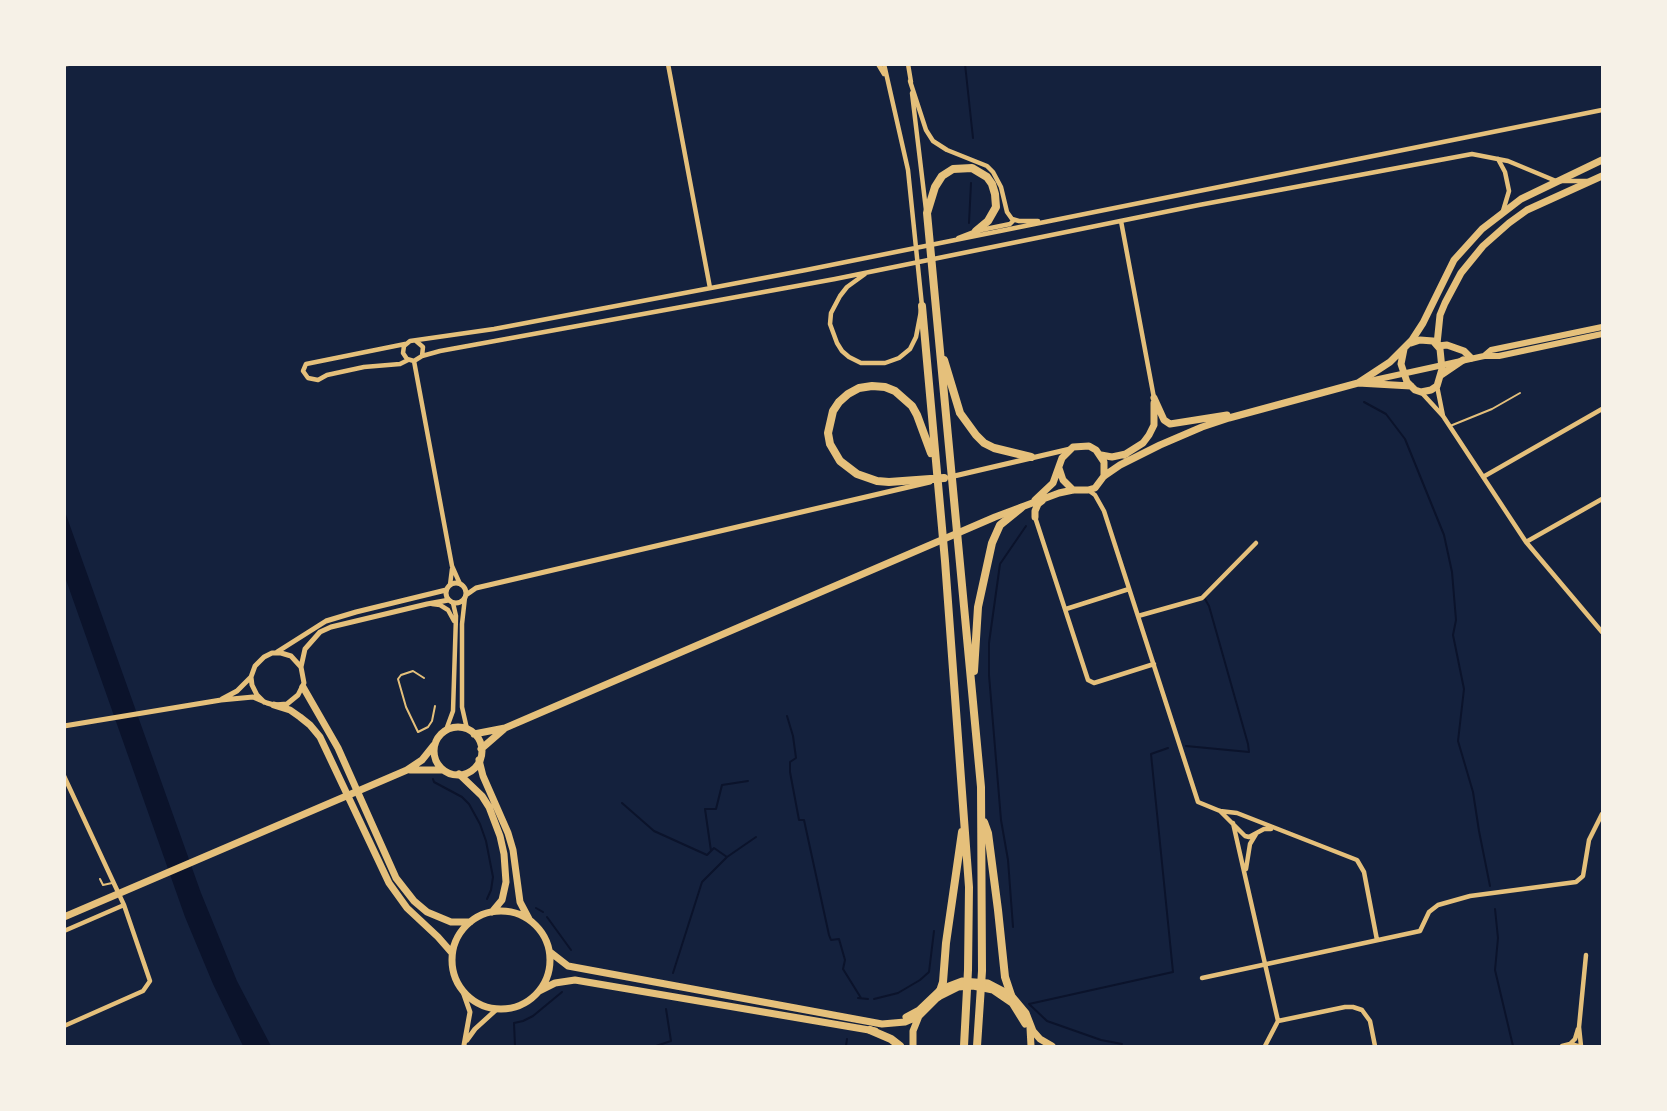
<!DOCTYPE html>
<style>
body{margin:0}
#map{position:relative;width:1667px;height:1111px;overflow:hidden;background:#14213d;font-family:"Golos Text",sans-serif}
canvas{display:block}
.frame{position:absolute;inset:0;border:66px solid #f6f1e7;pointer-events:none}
</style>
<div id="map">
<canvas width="1667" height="1111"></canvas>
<div class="frame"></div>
</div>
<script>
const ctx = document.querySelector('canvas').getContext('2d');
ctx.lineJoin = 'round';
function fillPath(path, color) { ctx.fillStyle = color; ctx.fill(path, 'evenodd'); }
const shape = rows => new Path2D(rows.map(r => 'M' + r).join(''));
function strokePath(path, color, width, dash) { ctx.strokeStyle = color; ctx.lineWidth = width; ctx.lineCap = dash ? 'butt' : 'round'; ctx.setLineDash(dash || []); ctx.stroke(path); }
fillPath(shape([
 [64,509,201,893,237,981,271,1046,243,1046,213,984,185,917,65,577]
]), '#0b132b');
strokePath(shape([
 [965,64,973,138],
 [969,223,971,183],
 [1364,402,1386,414,1405,439,1444,535,1452,572,1456,620,1453,635,1464,689,1458,741,1473,792,1479,831,1490,886],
 [787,716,793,736,796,758,790,762,790,772,799,820,804,820,829,935,831,940,839,939,845,960,843,969,861,998],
 [1186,746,1249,752,1248,744,1209,606,1205,599],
 [433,779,434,782,462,797,469,804,480,824,486,841,493,877,491,890,487,899],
 [622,803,654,831,707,855,714,848,727,857],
 [711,851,705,809,716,809,722,785,748,781],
 [536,908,543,912],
 [1495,909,1498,938,1495,970,1513,1046],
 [547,917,571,950],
 [1013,927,1008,860,1001,820,989,675,989,643,1000,564,1026,526],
 [673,973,702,882,727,857,756,837],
 [858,998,868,999],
 [874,999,898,993,920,980,929,972,934,931],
 [1122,1044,1101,1040,1047,1021,1029,1004,1173,972,1151,754,1168,748],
 [515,1046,514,1023,523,1021,533,1016,562,992],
 [656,1046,671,1041,666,1009],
 [846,1046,847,1039]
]), '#0b132b', 2);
strokePath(shape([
 [1450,426,1492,409,1520,393],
 [424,678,413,671,401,675,398,679,406,707,418,732,428,727,432,721,435,706],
 [100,879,103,885,112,883]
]), '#e5c07b', 2);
strokePath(shape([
 [668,64,710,288],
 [878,64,884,74],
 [908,64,911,82],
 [910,81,926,130,933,141,947,150,987,166,993,172,1001,187,1007,212,1012,219,1019,221,1038,221],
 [912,93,926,210],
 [1498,159,1505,172,1509,191,1503,211],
 [1587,181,1556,181,1508,161,1472,154,1199,205,835,279,440,351,422,356,414,361,407,359,403,353,404,346,410,341,494,329,806,270,1602,110],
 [1121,221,1154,398],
 [958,238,976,231,1010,224,1014,220],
 [865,274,847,287,840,296,831,313,830,324,837,343,842,351,849,357,861,363,885,363,899,358,910,349,916,337,922,306,908,170,884,64],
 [416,341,423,347,422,356],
 [405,344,306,364,303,371,308,378,318,380,327,375,364,367,400,364,408,360],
 [414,361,452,566,460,584],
 [1437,386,1443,416],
 [1421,392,1443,416,1526,542,1602,632],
 [1483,477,1602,409],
 [1088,490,1095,495,1104,511,1198,802,1220,811,1237,813,1357,860,1364,872,1377,940],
 [1035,517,1088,680,1094,683,1154,664],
 [1526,542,1602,499],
 [450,585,452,569],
 [465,597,462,624,462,707,467,729],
 [432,604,440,605,448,610,454,621],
 [1066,609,1129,589],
 [1138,616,1202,598,1256,543],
 [446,730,453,711,456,616,453,603],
 [64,776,124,905,150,981,143,991,64,1026],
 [1220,811,1245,836,1249,837,1264,829,1271,829],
 [1233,823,1278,1021],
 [1246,869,1250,844,1256,834],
 [64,931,124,905],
 [1202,978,1420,931,1429,912,1438,905,1470,896,1576,882,1583,876,1589,840,1602,814],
 [1278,1021,1345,1007,1353,1007,1362,1010,1370,1021,1375,1046],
 [1570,1044,1575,1039,1578,1029],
 [1265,1046,1278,1021],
 [1562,1046,1570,1044,1578,1046],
 [1581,1046,1579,1027,1586,955]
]), '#e5c07b', 4.5);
strokePath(shape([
 [950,477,1070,449],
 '446 593a10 10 0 1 1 20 0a10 10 0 1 1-20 0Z',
 [466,595,476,588,930,482],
 [277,652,326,621,356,612,446,590],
 [301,667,305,649,320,632,331,627,427,604,449,600],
 [222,699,237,691,251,677],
 [64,726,221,700,253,697,267,703,274,705,287,704,298,695,304,683,301,667,291,656,281,653,272,653,264,657,255,666,251,677,252,685,257,695,264,702],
 [463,992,470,1012,464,1045],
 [467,1040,475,1029,497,1009]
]), '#e5c07b', 5);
strokePath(shape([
 [1484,356,1491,350,1602,327],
 [1365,382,1484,356,1499,356,1602,334]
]), '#e5c07b', 6);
strokePath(shape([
 [1437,344,1440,315,1445,303,1461,273,1483,246,1509,223,1527,210,1602,176],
 [1438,346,1447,345,1464,351,1471,358],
 [1404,349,1401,364,1407,382,1415,390,1421,392,1431,390,1437,386,1442,369,1440,349,1433,341,1420,340,1411,343],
 [1441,375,1463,360],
 [1358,383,1390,362,1412,340,1423,323,1454,260,1482,229,1521,199,1602,160],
 [1154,398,1164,420,1170,424,1227,415],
 [1101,455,1112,457,1126,454],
 [1124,455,1143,443,1149,435,1154,425,1154,403],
 [1059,468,1063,480,1073,490],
 [1035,500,1053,483,1062,458,1073,447,1089,446,1096,450,1104,462,1104,476],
 [1035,517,1035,511,1038,504,1042,501],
 '434 751a24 24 0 1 1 48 0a24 24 0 1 1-48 0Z',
 [474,734,505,728,995,517,1059,493,1073,490,1088,490,1095,488,1104,476,1120,465,1160,445,1202,427,1229,418,1358,383,1411,386],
 [481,749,504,729],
 [410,770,443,770],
 [64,917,407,770,422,760,434,745]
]), '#e5c07b', 7);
strokePath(shape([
 [303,687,338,748,396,878,414,901,427,912,451,922,470,922],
 [274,705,290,710,300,717,310,725,320,737,389,883,407,908,438,937,452,953],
 [479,760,483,776,508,833,513,850,520,902,529,919],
 [459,774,482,796,489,807,500,836,504,854,506,882,502,900,492,912],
 '452 960a49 49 0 1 1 98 0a49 49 0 1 1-98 0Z',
 [550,952,568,966,882,1024,905,1022,919,1016],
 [539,991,555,983,575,980,875,1031],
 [906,1017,919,1010,941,989,962,981,988,983,1011,995,1026,1013,1033,1031,1040,1039,1052,1046],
 [1030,1028,1031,1046],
 [913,1046,913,1031,919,1016,938,997,958,987,973,986,993,990,1012,1003,1025,1024]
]), '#e5c07b', 7);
strokePath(shape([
 [976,231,988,221,996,207,995,194,992,184,987,177,972,168,953,169,942,176,935,187,927,213,981,787,982,971,977,1046],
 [922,306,945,561,969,887,968,970,964,1046],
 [944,360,960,413,976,435,984,443,994,448,1031,457],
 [931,453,917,415,912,406,895,391,885,387,872,386,859,388,848,394,839,402,833,411,828,433,830,444,840,461,857,474,877,481,889,482,944,478],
 [974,671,978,607,992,543,1000,525,1021,508],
 [984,822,988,833,998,910,1005,977,1011,995],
 [938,997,943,982,946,943,962,832],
 [870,1030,891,1039,900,1046]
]), '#e5c07b', 8);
strokePath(shape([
 [64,66,74,64]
]), '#918062', 2);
</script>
